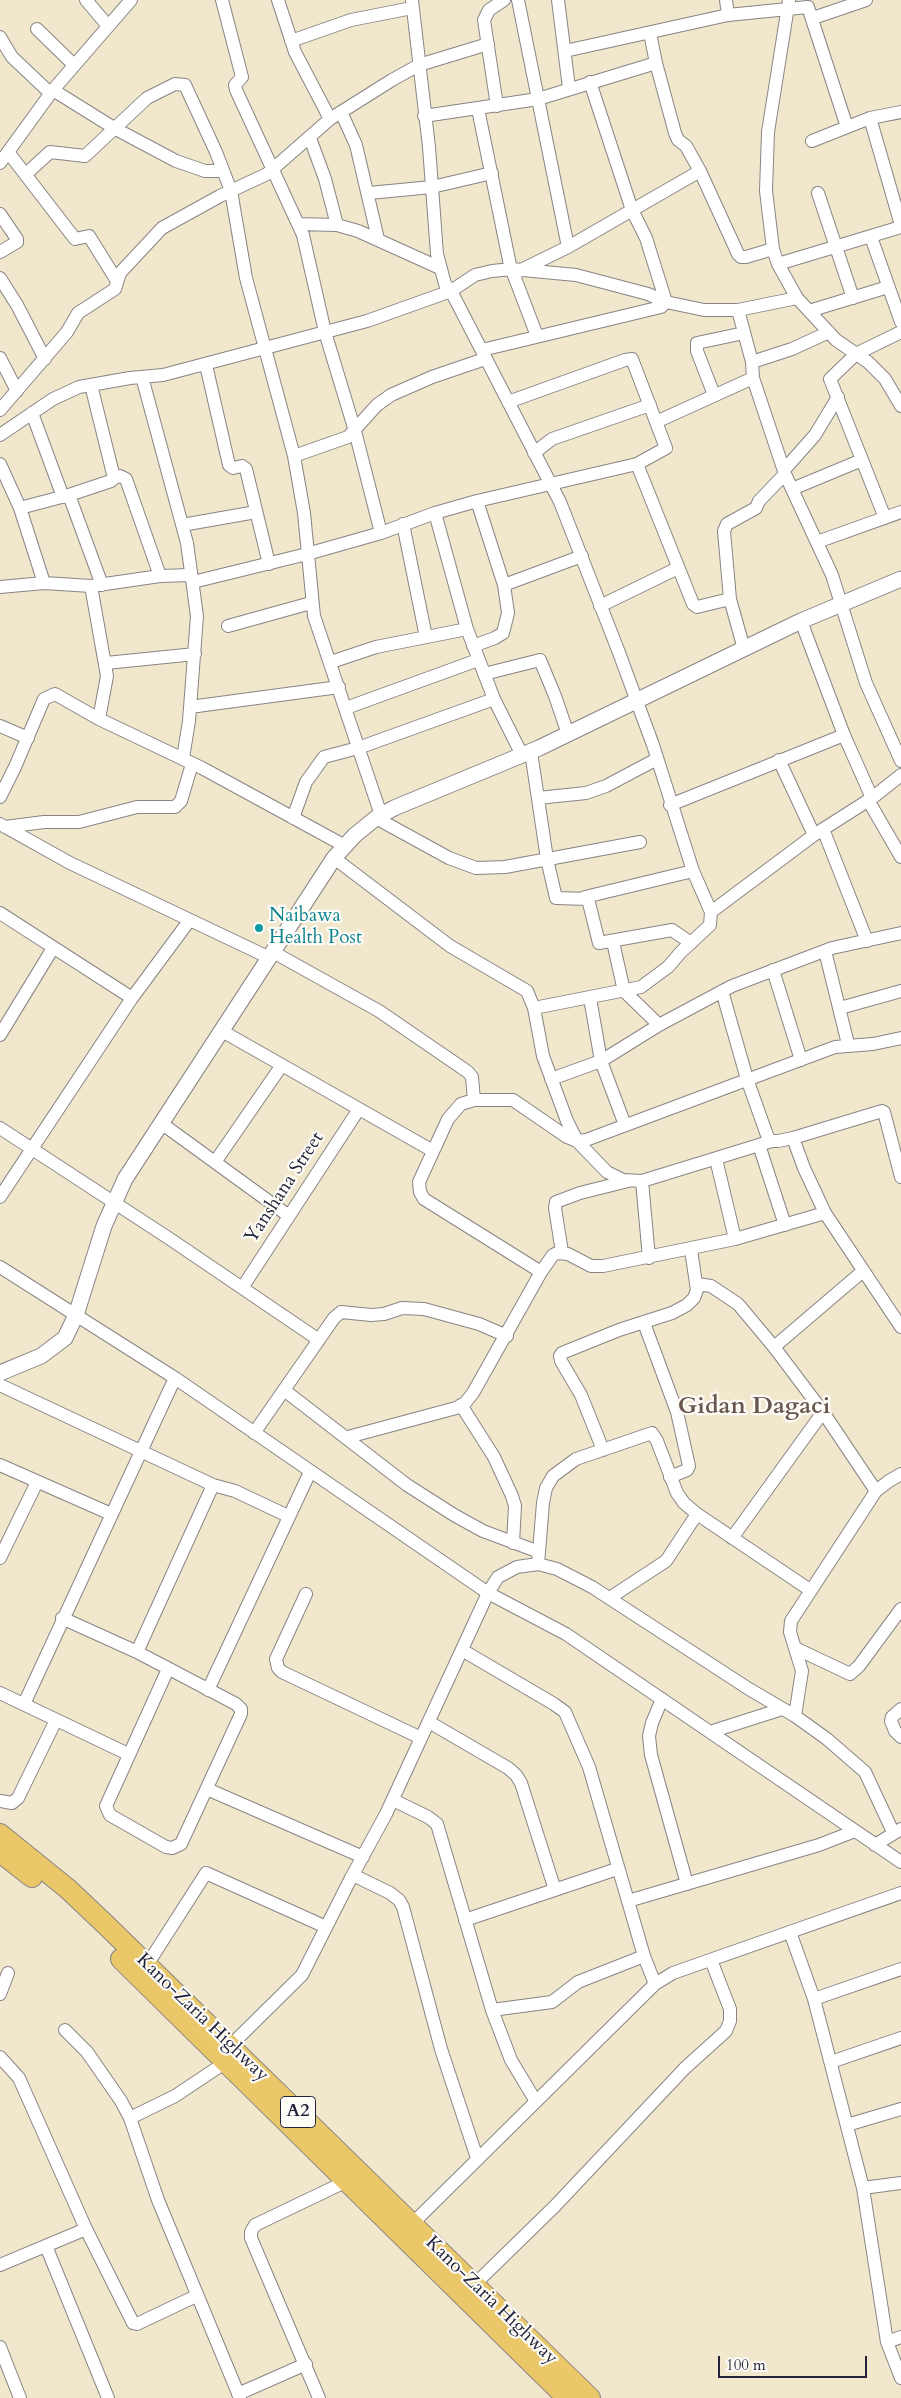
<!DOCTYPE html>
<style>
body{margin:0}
#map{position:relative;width:901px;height:2398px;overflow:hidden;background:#f0e7cd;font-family:Cardo,serif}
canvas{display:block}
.scale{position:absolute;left:718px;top:2356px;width:149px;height:22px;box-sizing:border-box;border:2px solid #22223b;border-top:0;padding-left:6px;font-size:15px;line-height:18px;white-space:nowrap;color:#22223b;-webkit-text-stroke:4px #fdfcf7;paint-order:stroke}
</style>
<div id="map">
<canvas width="901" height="2398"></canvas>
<div class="scale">100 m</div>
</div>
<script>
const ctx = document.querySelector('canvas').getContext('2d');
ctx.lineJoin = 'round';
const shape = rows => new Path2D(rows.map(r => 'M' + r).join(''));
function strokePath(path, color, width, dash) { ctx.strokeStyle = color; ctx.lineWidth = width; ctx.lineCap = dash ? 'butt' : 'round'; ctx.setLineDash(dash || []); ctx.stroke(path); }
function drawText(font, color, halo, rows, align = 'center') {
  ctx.font = font + ' Cardo,serif'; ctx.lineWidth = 4.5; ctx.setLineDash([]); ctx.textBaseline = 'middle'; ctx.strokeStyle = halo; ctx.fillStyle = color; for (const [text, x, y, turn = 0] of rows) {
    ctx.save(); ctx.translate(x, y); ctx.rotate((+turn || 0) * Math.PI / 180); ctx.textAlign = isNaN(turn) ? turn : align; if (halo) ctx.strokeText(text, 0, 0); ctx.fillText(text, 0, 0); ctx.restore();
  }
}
const minor = shape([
 [86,0,108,26],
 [222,0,242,77,235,85,236,90,303,235,325,332,355,431,381,533],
 [278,0,295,52,330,119],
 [412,0,429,147,437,254,445,284,451,291,560,502,618,650,653,745,693,871,711,912,710,925,681,952,668,967,641,987,534,1008],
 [518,0,568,247],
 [558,0,569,88],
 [726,0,728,15],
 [789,0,768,132,766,191,773,249,778,264,797,298,836,340,868,362,885,379,901,406],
 [813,18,866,0],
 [37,29,74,65],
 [650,33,656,63,675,133,678,140,686,146,700,171,738,254,741,257,746,257,773,249],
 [0,37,12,57,50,93],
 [291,41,351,20,412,8],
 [565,51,728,15,808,7,847,127],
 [53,90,114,128,176,161,205,171,223,171],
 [497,106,484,20,489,10,504,0],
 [478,109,510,265,537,336],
 [341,112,356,145,378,239],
 [424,116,538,99,656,63],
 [870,118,901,225],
 [310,138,325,179,337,225],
 [812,141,870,118,901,112],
 [8,152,75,239,89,236,117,281],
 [0,163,53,90,131,0],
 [26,174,50,152,85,156,147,98,175,84,185,85,216,152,231,191,246,278,294,456,304,513,314,616,381,815],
 [369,193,432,187,492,173],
 [818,193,853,298],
 [0,214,17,239,17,242,0,252],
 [299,224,337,225,358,231,440,268],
 [871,237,901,322],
 [778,264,901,227],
 [519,271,568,247,700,171],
 [0,278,17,305,45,359],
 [738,310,752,362,753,378,785,474,832,575,866,683,901,761],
 [809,311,888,287],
 [482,350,661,307,666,302,646,238,632,210,590,82],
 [0,358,17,391],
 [752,362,792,349,829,332],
 [206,365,229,465,233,468,242,466,246,469,269,564],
 [142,377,187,543,197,616,189,721,183,758],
 [714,395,697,351,697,343,744,333],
 [0,410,67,332,78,313,115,289,120,273,162,228,220,196,267,174,330,119,392,80,419,65,488,44],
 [32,413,63,497],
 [656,422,753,378],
 [0,435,53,399,79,387,130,378,163,375,367,321,451,291,475,275,492,271,512,269,576,275,648,294,666,302,704,310,738,310,797,298],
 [534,453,552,439,650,405],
 [294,456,348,437,377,405,391,395,432,377,485,359],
 [0,464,20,508,44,583],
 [637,464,693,604,697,607,730,599],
 [784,470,815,435,838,397],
 [114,478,120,476,126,479,160,576],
 [792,489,862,460],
 [69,495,102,585],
 [20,508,69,495,111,481,114,478,91,385],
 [435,513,467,629,494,699,522,755],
 [885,518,830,379,856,354,901,332],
 [403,524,426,637],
 [182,525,256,512],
 [817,542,901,512],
 [193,582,307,554,381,533,435,513,477,501,637,464,666,448,632,359,625,360,508,402],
 [504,585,582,556],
 [91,586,107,676,99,719],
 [0,587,44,583,91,586,160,576,191,575],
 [600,606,678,568],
 [801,621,844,735,872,798],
 [228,626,311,603],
 [473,646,495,638,503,633,508,613,504,585,477,501],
 [744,649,730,599,724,531,727,524,756,508,759,501,785,474],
 [331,662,376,647,467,629],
 [106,663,195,654],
 [484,674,540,660,555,696,568,734],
 [190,707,339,687],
 [346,708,478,660],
 [0,726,28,738],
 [531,752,547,859,556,898,588,899,599,943,672,930,691,943],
 [779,760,814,835],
 [0,797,15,767,44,699,55,694,99,719,202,768,345,846],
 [538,798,586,793,606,786,657,759],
 [868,800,901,857],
 [670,805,844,735],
 [293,818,306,782,324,757,358,748,494,699],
 [376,818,449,858,476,868,505,867,640,842],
 [0,824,70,863,270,958],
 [5,827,44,822,79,822,137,807,175,807,181,801,192,764],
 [823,829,867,941],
 [334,858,450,946,527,991,534,1008,543,1056,567,1121,577,1141,607,1172,623,1180,642,1181,772,1141],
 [585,897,693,871],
 [711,912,814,835,872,798,901,775],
 [0,913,132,998],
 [613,942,624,991,659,1025],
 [825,951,848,1044],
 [273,952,379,1011,468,1072,472,1077,474,1100],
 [773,970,801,1060],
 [722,991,747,1079,768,1138,772,1141,778,1141,793,1138,882,1111,884,1112,901,1177],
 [590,998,601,1061,625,1125],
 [840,1008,901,991],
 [222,1031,433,1151],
 [0,1035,53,948],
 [551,1079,601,1061,659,1025,732,986,832,948,901,933],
 [161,1123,289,1216],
 [0,1128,170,1239,319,1340],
 [793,1138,804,1168,825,1213,901,1327],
 [759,1145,785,1225],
 [716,1159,735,1239],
 [215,1162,282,1065],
 [642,1181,649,1258],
 [0,1197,132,998,189,921],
 [562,1252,555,1208,556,1202,580,1193,628,1181],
 [0,1267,175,1378,488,1593,566,1634,901,1862],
 [541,1272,424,1199,420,1192,419,1182,448,1119,461,1104,474,1100,513,1100,567,1137,577,1141,586,1140,835,1047,873,1044,901,1038],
 [697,1284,711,1286,738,1304,774,1347,823,1412,876,1491],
 [242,1288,359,1109],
 [644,1323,677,1412,689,1466,687,1470,670,1477],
 [774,1347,863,1271],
 [0,1385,213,1485,235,1491,288,1516],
 [284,1390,407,1485,454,1515,483,1531,539,1552],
 [461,1405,494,1457,512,1496,515,1506,513,1543],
 [254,1433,334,1318,341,1312,371,1315,384,1314,402,1308,424,1309,479,1324,507,1336],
 [348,1437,456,1408,465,1403,473,1393,541,1272,553,1255,557,1253,568,1254,591,1266,603,1266,735,1239,825,1213],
 [603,1450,581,1395,561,1361,560,1356,562,1353,619,1330,672,1313,687,1305,694,1298,697,1290,691,1250],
 [0,1465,111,1514],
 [732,1538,823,1412],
 [0,1558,37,1482],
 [538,1564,543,1503,546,1488,553,1476,576,1459,652,1433,657,1441,677,1493,684,1503,697,1514,810,1590],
 [306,1594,276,1659,278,1668,282,1672,421,1738],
 [611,1597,666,1561,697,1514],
 [62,1618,137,1652,236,1704,241,1709,241,1714,181,1844,172,1848,166,1847,110,1815,106,1806,168,1669],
 [795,1648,850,1674,859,1666,901,1609],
 [462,1650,554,1704,565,1712,589,1767,644,1956,655,1984],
 [137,1652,213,1485],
 [208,1690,310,1472],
 [0,1693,128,1754],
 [662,1699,652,1723,649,1736,651,1755,687,1884],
 [24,1704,175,1378],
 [901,1709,892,1717,891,1721,895,1731,901,1737],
 [795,1716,802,1671,790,1632,791,1621,876,1491,889,1481,901,1474],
 [429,1722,508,1768,516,1775,521,1783,555,1890],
 [710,1732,782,1709],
 [207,1789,363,1857],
 [393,1800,428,1817,437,1824,492,2010,511,2060,535,2100],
 [0,1801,12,1803,18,1798,56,1720],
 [875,1845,901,1829],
 [353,1875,390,1893,399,1900,403,1907,441,2049,477,2158],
 [628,1901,819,1845,855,1831],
 [465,1920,617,1869],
 [790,1932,814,1999,863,2188,887,2342,901,2378],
 [147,1965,206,1873,326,1927],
 [0,1994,8,1973],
 [814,1999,901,1969],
 [492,2010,552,2002,578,1982,644,1956],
 [65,2030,87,2052,121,2101,130,2118,158,2200,240,2398],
 [230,2046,302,1975,351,1878,386,1814,488,1593,498,1577,517,1567,538,1564,557,1569,592,1587,749,1689,795,1716,827,1739,865,1772,893,1832],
 [0,2057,19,2078,86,2229,133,2323,137,2324,196,2296],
 [831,2062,901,2038],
 [130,2118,175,2096,226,2062],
 [847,2125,901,2109],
 [863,2188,901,2183],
 [412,2224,655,1984,673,1973,901,1893],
 [46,2246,108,2398],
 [0,2265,86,2229],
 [474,2285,555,2206,685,2068,726,2031,730,2021,730,2009,711,1960],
 [887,2342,901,2337],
 [0,2347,20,2398],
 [238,2394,306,2364],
 [319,2398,251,2238,251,2232,255,2225,347,2181]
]);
const tertiary = shape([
 [0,1373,41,1356,65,1338,76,1315,104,1226,125,1179,334,858,355,835,376,818,394,808,539,748,801,621,901,579]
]);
const trunk = shape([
 [0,1834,68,1889,106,1925,590,2398],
 [0,1852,32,1877],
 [121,1959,567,2398]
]);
strokePath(minor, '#898484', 14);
strokePath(tertiary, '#898484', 17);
strokePath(trunk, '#898484', 22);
strokePath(minor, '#fff', 12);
strokePath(tertiary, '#fff', 15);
strokePath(trunk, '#eac769', 20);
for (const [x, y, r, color] of [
 [259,928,5,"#0f9aa8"]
]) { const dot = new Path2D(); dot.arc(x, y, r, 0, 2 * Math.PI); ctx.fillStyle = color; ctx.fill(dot); strokePath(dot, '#fdfcf7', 2); }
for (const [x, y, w] of [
 [298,2112,35]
]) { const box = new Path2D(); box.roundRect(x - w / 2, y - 15.5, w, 31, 4); ctx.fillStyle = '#fdfcf7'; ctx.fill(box); strokePath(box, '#22223b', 1); }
drawText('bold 18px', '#22223b', null, [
 ["A2",298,2112]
]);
drawText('19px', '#0d838f', '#fdfcf7', [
 ["Naibawa",269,917],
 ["Health Post",269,939]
], 'left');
drawText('19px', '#22223b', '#fdfcf7', [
 ["Yanshana Street",285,1188,-57],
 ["Kano-Zaria Highway",202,2018,44],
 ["Kano-Zaria Highway",491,2301,44]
]);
drawText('bold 24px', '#69564f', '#fdfcf7', [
 ["Gidan Dagaci",754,1407]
]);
</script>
